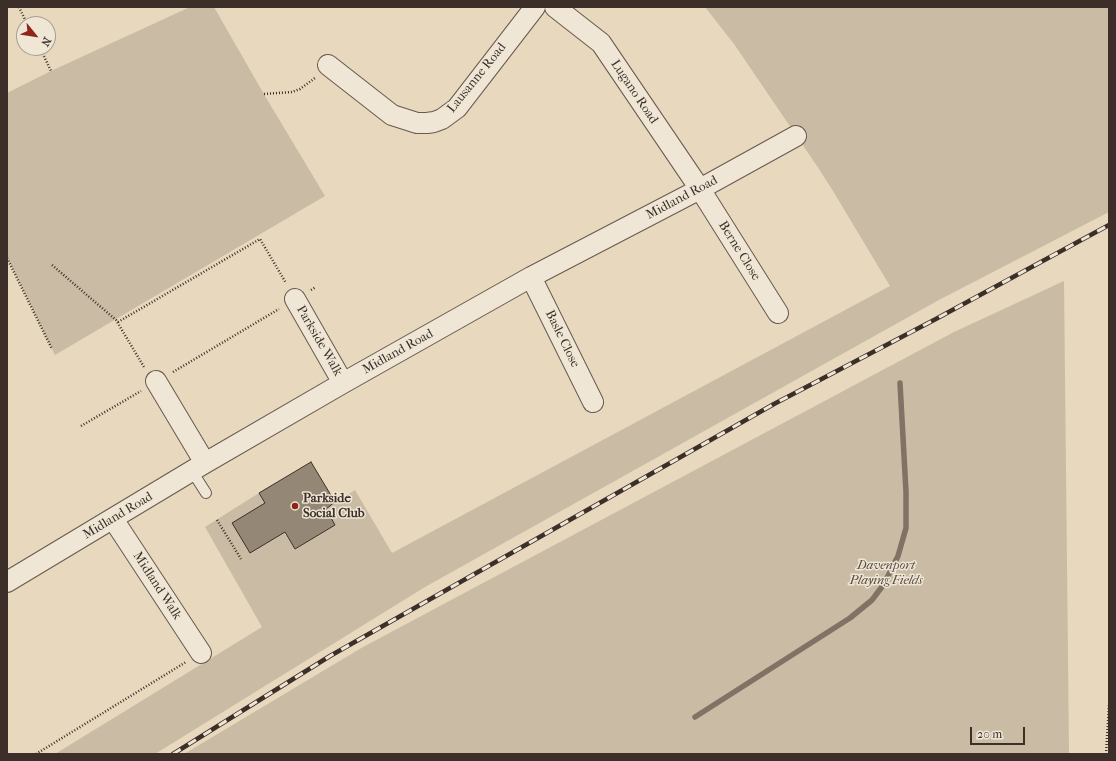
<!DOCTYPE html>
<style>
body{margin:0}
#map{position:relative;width:1116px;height:761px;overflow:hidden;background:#e7d8be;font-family:"IM FELL French Canon",serif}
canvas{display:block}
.frame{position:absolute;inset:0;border:8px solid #3c2f29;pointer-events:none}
.north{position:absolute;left:16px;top:16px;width:40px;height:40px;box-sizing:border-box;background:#efe6d5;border:1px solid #a79d90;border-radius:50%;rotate:120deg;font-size:11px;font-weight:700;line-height:16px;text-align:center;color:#3c2f29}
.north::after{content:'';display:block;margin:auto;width:14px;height:18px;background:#8f2418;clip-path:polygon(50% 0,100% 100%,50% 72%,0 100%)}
.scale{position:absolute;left:970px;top:727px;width:55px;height:18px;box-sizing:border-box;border:2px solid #3c2f29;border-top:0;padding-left:5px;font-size:12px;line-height:14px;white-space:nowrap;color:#3c2f29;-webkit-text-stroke:3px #efe6d5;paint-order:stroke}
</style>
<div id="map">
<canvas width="1116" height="761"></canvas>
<div class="frame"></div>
<div class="north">N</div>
<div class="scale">20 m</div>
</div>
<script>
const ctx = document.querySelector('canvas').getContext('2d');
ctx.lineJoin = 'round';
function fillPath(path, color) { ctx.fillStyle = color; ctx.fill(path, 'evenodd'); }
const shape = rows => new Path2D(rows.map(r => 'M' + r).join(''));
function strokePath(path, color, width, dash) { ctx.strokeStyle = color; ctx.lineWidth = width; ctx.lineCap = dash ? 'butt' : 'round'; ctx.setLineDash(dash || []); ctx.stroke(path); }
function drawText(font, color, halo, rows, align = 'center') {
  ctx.font = font + ' "IM FELL French Canon",serif'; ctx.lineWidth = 3; ctx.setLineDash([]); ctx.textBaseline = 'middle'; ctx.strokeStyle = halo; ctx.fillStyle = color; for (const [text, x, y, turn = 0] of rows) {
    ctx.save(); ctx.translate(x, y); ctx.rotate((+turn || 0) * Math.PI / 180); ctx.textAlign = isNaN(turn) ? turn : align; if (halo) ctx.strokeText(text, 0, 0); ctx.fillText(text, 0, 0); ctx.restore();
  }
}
fillPath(shape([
 [190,7,214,7,265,96,325,196,55,355,7,257,7,93,51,71],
 [705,7,1109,7,1109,212,937,301,425,587,155,754,55,754,262,627,205,527,259,493,295,549,335,525,326,509,355,490,392,553,890,286,833,191,817,166,734,44],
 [1064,281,1069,753,184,754,363,647,954,332]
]), '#cabba5');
strokePath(shape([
 [695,717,850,618,872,600,884,584,898,556,906,528,906,492,900,383]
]), '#807264', 5.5);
const building = shape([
 [311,462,335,502,326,509,335,525,295,549,285,532,250,553,232,523,265,503,259,493,311,462]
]);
fillPath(building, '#958776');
strokePath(building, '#3c2f29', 1);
const lane = shape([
 [192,471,206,493]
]);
const street = shape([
 [555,7,601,43,700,189,778,313],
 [328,65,392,115,417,123,427,123,434,122,442,119,457,108,535,7],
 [531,277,593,402],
 [295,299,343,383],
 [156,381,205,463],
 [113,519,201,653],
 [7,582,205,463,343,383,531,277,700,189,796,136]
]);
strokePath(lane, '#67594e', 12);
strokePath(street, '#67594e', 22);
strokePath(shape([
 [19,7,27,24],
 [40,48,51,71],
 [264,94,292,92,300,89,315,78],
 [7,258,52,349],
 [52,265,116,320,144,367],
 [311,290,316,287],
 [118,322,260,239,286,283],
 [173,372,279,309],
 [81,426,141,391],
 [217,520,241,559],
 [36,754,186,662],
 [1106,754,1109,705]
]), '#3c2f29', 2.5, [1, 2]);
strokePath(lane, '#efe6d5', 10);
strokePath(street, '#efe6d5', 20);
const rail = shape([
 [173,754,330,656,774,404,934,320,1109,225]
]);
strokePath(rail, '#3c2f29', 4.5);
strokePath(rail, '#efe6d5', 3, [9]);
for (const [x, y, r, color] of [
 [295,506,4,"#8f2418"]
]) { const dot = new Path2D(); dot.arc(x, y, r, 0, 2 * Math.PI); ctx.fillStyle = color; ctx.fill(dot); strokePath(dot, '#efe6d5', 1.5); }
drawText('13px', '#3c2f29', '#efe6d5', [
 ["Lausanne Road",477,78,-51],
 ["Lugano Road",634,92,56],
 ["Midland Road",682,198,-28],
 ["Berne Close",739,251,58],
 ["Basle Close",562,339,64],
 ["Parkside Walk",319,341,60],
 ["Midland Road",398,352,-29],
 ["Midland Road",118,516,-31],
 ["Midland Walk",157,586,57]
]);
drawText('bold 13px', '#3c2f29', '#efe6d5', [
 ["Parkside",303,499],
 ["Social Club",303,514]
], 'left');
drawText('italic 13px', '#584b42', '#efe6d5', [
 ["Davenport",886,566],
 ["Playing Fields",886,581]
]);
</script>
